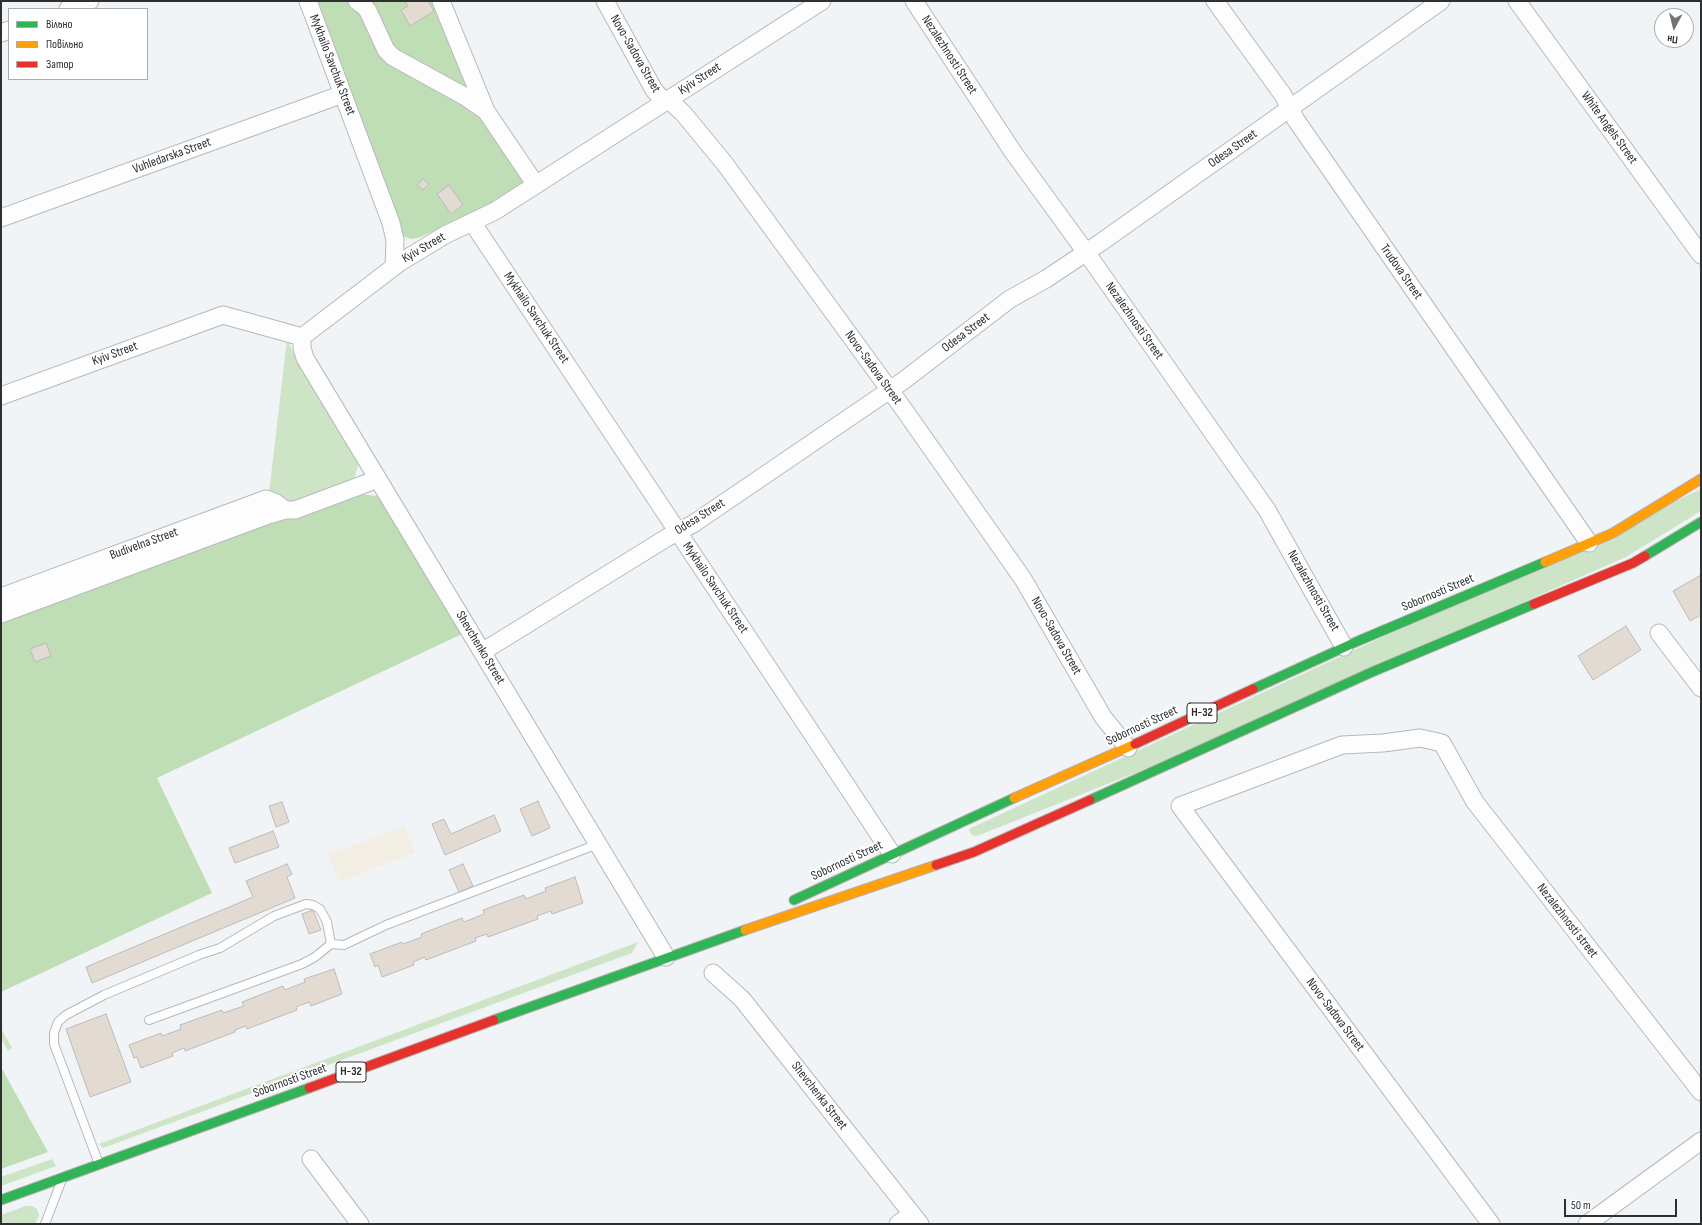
<!DOCTYPE html>
<meta charset="utf-8">
<style>
body{margin:0}
#map{position:relative;width:1702px;height:1225px;overflow:hidden;background:#f1f4f6;font-family:"Sofia Sans Condensed",sans-serif}
canvas{display:block}
.frame{position:absolute;inset:0;border:2px solid #2d2f31;pointer-events:none}
.legend{position:absolute;left:8px;top:8px;width:140px;height:72px;box-sizing:border-box;background:#fff;border:1px solid #abacad;margin:0;padding:5px 7px;list-style:none;font-size:12px;color:#2d2f31}
.legend li{display:flex;align-items:center;gap:8px;height:20px}
.legend b{width:20px;border:1px solid #abacad}
.north{position:absolute;left:1654px;top:8px;width:40px;height:40px;box-sizing:border-box;background:#fff;border:1px solid #abacad;border-radius:50%;rotate:187deg;font-size:11px;font-weight:700;line-height:16px;text-align:center;color:#2d2f31}
.north::after{content:'';display:block;margin:auto;width:14px;height:18px;background:#727476;clip-path:polygon(50% 0,100% 100%,50% 72%,0 100%)}
.scale{position:absolute;left:1564px;top:1199px;width:113px;height:18px;box-sizing:border-box;border:2px solid #2d2f31;border-top:0;padding-left:5px;font-size:12px;line-height:14px;white-space:nowrap;color:#2d2f31;-webkit-text-stroke:3px #fff;paint-order:stroke}
</style>
<div id="map">
<canvas width="1702" height="1225"></canvas>
<div class="frame"></div>
<ul class="legend">
<li><b style="height:5px;background:#30b455"></b>Вільно</li>
<li><b style="height:5px;background:#ff9f0a"></b>Повільно</li>
<li><b style="height:5px;background:#e5322d"></b>Затор</li>
</ul>
<div class="north">Пн</div>
<div class="scale">50 m</div>
</div>
<script>
const ctx = document.querySelector('canvas').getContext('2d');
ctx.lineJoin = 'round';
function fillPath(path, color) { ctx.fillStyle = color; ctx.fill(path, 'evenodd'); }
const shape = rows => new Path2D(rows.map(r => 'M' + r).join(''));
function strokePath(path, color, width, dash) { ctx.strokeStyle = color; ctx.lineWidth = width; ctx.lineCap = dash ? 'butt' : 'round'; ctx.setLineDash(dash || []); ctx.stroke(path); }
function drawText(font, color, halo, rows, align = 'center') {
  ctx.font = font + ' "Sofia Sans Condensed",sans-serif'; ctx.lineWidth = 4; ctx.setLineDash([]); ctx.textBaseline = 'middle'; ctx.strokeStyle = halo; ctx.fillStyle = color; for (const [text, x, y, turn = 0] of rows) {
    ctx.save(); ctx.translate(x, y); ctx.rotate((+turn || 0) * Math.PI / 180); ctx.textAlign = isNaN(turn) ? turn : align; if (halo) ctx.strokeText(text, 0, 0); ctx.fillText(text, 0, 0); ctx.restore();
  }
}
fillPath(shape([
 [405,826,415,853,339,882,328,855]
]), '#f2eee3');
fillPath(shape([
 [287,339,297,361,359,463,353,482,290,504,269,493],
 [1701,489,1701,511,1626,557,1140,771,977,836,974,836,970,833,969,829],
 [638,942,632,953,103,1148,99,1144],
 [1,1028,12,1048,8,1051,1,1038],
 [52,1159,56,1166,1,1186,1,1177],
 [26,1206,32,1206,37,1209,39,1215,35,1224,1,1224,1,1215]
]), '#cde5c6');
fillPath(shape([
 [314,1,438,1,525,183,491,206,418,238,411,239,403,236,401,232],
 [357,494,379,496,462,634,157,778,212,893,1,992,1,621,279,519],
 [1,1067,48,1152,1,1169]
]), '#c0deb5');
const building = shape([
 [405,1,428,1,434,11,410,26,401,10,408,6,405,1],
 [423,179,429,184,423,190,417,185,423,179],
 [449,185,463,205,451,214,437,194,449,185],
 [1701,575,1701,615,1690,621,1673,591,1701,575],
 [1626,626,1641,650,1593,680,1578,656,1626,626],
 [46,643,51,656,35,662,30,649,46,643],
 [538,801,550,828,532,836,520,809,538,801],
 [282,802,289,822,276,827,269,806,282,802],
 [494,815,501,831,445,855,432,824,444,819,451,834,494,815],
 [273,831,279,847,235,863,229,848,273,831],
 [287,864,292,874,287,877,295,898,92,983,86,967,253,897,246,881,287,864],
 [463,864,473,886,459,892,449,870,463,864],
 [575,877,583,903,552,914,551,911,537,916,538,919,488,937,487,934,475,938,476,941,426,960,425,957,413,962,414,965,382,977,378,965,375,967,370,954,402,942,403,944,422,937,421,934,462,918,464,922,484,914,483,910,524,895,526,899,546,891,545,888,575,877],
 [313,910,321,930,309,934,302,914,313,910],
 [334,969,342,994,311,1006,309,1002,296,1007,297,1010,247,1029,246,1026,235,1030,235,1032,185,1051,184,1048,172,1053,173,1056,141,1068,137,1057,134,1058,129,1045,161,1033,162,1036,181,1029,180,1025,222,1010,223,1013,244,1006,242,1002,283,986,285,990,305,982,304,979,334,969],
 [106,1014,131,1082,90,1097,66,1029,106,1014]
]);
fillPath(building, '#e3dad1');
strokePath(building, '#bbb', 1);
const lane = shape([
 [149,1020,302,964,315,957,331,944,344,945,386,925,598,844],
 [99,1164,54,1044,54,1033,58,1022,66,1015,104,995,199,955,220,948,274,916,306,904,313,905,320,909,327,922,331,944],
 [45,1224,61,1182]
]);
const street = shape([
 [308,1,391,223,395,240,394,266],
 [357,1,364,6,368,11,386,50,393,57,464,96,486,111],
 [441,1,486,111,536,185],
 [605,1,654,90,661,98,672,103,683,113,725,164,905,411,1023,579,1103,717,1128,748],
 [914,1,1013,152,1093,262,1267,510,1344,647],
 [1215,1,1283,95,1296,120,1589,543],
 [1517,1,1701,255],
 [68,9,90,1],
 [1,33,9,30],
 [1,218,343,94],
 [472,222,892,854],
 [302,337,302,348,305,358,314,373,666,957],
 [1,396,223,315,302,337,399,263,445,235,495,211,822,1],
 [1,597,266,499,276,503,285,510],
 [1,614,268,515,285,510,295,510,378,479],
 [1659,633,1701,688],
 [482,652,668,537,693,524,903,381,1010,299,1046,279,1100,243,1441,1],
 [713,973,742,999,920,1224],
 [311,1159,360,1224],
 [898,1224,912,1214],
 [1491,1224,1180,806,1342,745,1383,743,1420,738,1442,743,1475,802,1701,1092],
 [1587,1224,1701,1141]
]);
const fast = shape([
 [1645,556,1701,522],
 [1253,689,1358,641,1545,562],
 [1090,800,1372,672,1534,604],
 [794,900,1014,798],
 [494,1020,745,930],
 [1,1200,309,1088]
]);
const slow = shape([
 [1545,562,1613,533,1701,479],
 [1014,798,1135,744],
 [745,930,936,865]
]);
const jam = shape([
 [1534,604,1633,563,1645,556],
 [1135,744,1253,689],
 [936,865,974,852,1090,800],
 [309,1088,494,1020]
]);
strokePath(lane, '#b6b9bb', 10);
strokePath(street, '#b6b9bb', 19);
strokePath(fast, '#b7aeb1', 11);
strokePath(slow, '#b7aeb1', 11);
strokePath(jam, '#b7aeb1', 11);
strokePath(lane, '#fdfdfe', 8);
strokePath(street, '#fdfdfe', 17);
strokePath(fast, '#30b455', 9);
strokePath(slow, '#ff9f0a', 9);
strokePath(jam, '#e5322d', 9);
for (const [x, y, w] of [
 [1202,713,30],
 [351,1072,30]
]) { const box = new Path2D(); box.roundRect(x - w / 2, y - 10, w, 20, 3); ctx.fillStyle = '#fff'; ctx.fill(box); strokePath(box, '#2d2f31', 1); }
drawText('bold 12px', '#2d2f31', null, [
 ["Н-32",1202,713],
 ["Н-32",351,1072]
]);
drawText('13px', '#2d2f31', '#fff', [
 ["Novo-Sadova Street",635,54,60],
 ["Nezalezhnosti Street",949,55,57],
 ["Mykhailo Savchuk Street",332,65,69],
 ["Kyiv Street",700,79,-33],
 ["White Angels Street",1609,128,54],
 ["Odesa Street",1233,149,-35],
 ["Vuhledarska Street",172,156,-20],
 ["Kyiv Street",424,248,-30],
 ["Trudova Street",1401,272,55],
 ["Mykhailo Savchuk Street",536,318,56],
 ["Nezalezhnosti Street",1134,321,55],
 ["Odesa Street",966,333,-37],
 ["Kyiv Street",115,354,-20],
 ["Novo-Sadova Street",873,368,54],
 ["Odesa Street",700,517,-32],
 ["Budivelna Street",144,544,-20],
 ["Mykhailo Savchuk Street",715,588,56],
 ["Nezalezhnosti Street",1313,591,60],
 ["Sobornosti Street",1438,593,-23],
 ["Novo-Sadova Street",1056,636,60],
 ["Shevchenko Street",480,648,59],
 ["Sobornosti Street",1142,726,-25],
 ["Sobornosti Street",847,861,-25],
 ["Nezalezhnosti street",1567,921,52],
 ["Novo-Sadova Street",1335,1015,53],
 ["Sobornosti Street",290,1081,-20],
 ["Shevchenka Street",819,1096,52]
]);
</script>
